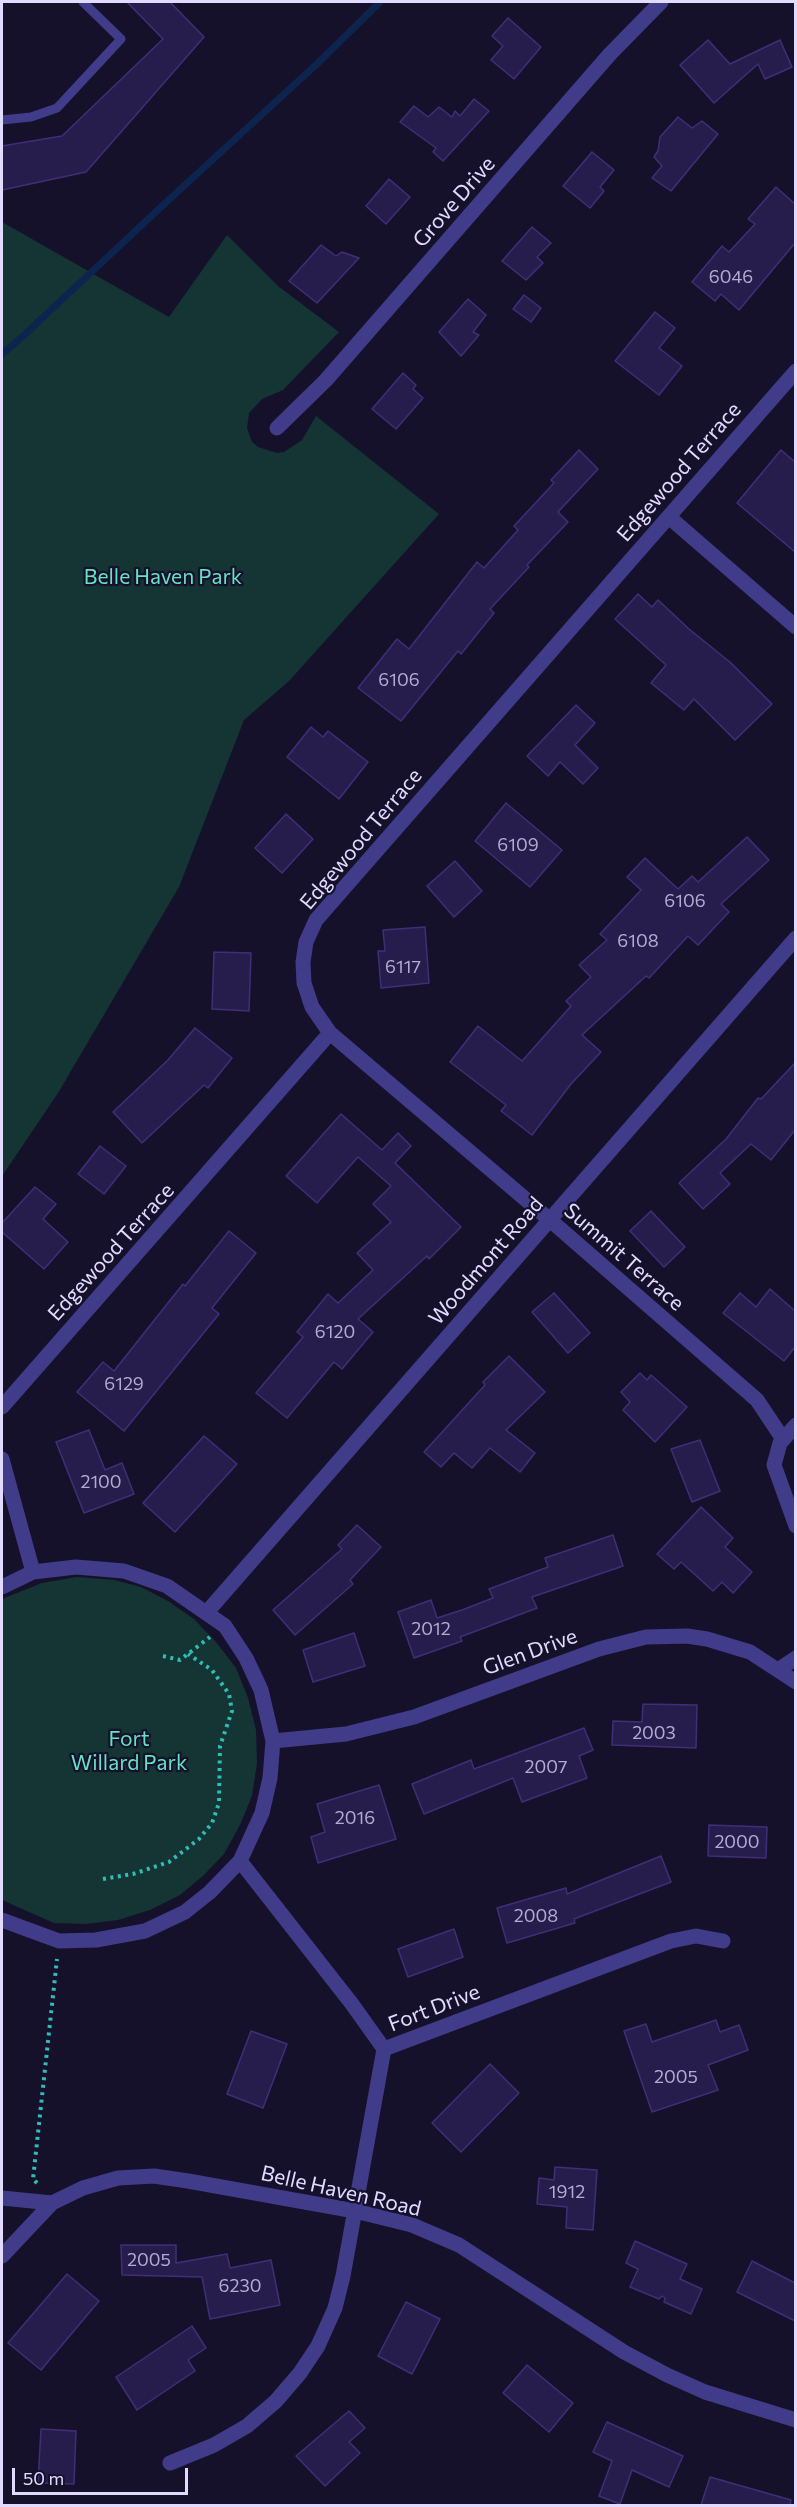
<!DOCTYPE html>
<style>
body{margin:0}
#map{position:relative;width:797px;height:2507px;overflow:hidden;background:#16112b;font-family:Commissioner,sans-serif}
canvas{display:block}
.frame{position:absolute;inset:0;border:3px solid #e0dbff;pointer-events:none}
.scale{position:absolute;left:12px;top:2468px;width:176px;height:27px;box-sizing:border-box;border:3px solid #e0dbff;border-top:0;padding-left:8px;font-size:18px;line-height:21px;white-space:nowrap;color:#e0dbff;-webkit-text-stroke:4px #16112b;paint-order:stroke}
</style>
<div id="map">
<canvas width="797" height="2507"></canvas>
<div class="frame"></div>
<div class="scale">50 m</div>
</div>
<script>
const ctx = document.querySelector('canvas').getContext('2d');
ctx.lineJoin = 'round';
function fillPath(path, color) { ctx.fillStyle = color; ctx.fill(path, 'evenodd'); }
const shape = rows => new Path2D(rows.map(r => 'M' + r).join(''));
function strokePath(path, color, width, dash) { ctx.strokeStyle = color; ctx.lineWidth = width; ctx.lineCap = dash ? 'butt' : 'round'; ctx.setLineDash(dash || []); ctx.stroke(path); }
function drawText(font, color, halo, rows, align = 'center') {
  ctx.font = font + ' Commissioner,sans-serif'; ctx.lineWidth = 4.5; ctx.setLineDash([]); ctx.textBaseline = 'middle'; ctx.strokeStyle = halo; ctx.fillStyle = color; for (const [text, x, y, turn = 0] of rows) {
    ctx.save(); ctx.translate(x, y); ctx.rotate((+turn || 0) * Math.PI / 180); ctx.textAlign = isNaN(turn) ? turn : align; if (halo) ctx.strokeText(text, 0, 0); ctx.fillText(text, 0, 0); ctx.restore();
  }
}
fillPath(shape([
 [2,222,169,317,227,235,278,286,339,332,283,390,262,399,249,413,247,428,252,442,258,447,277,453,284,452,302,440,316,416,439,514,289,681,244,720,179,887,58,1093,2,1176],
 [77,1577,114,1580,141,1587,168,1601,194,1619,216,1642,236,1668,248,1698,256,1730,257,1763,252,1796,240,1825,224,1854,204,1875,180,1895,150,1910,118,1920,86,1924,54,1923,2,1900,2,1599,42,1583]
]), '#143534');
strokePath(shape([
 [2,354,21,338,161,207,318,63,380,2]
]), '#0d244e', 7);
const building = shape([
 [127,2,170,2,204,37,86,172,2,190,2,146,62,136,163,39,127,2],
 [508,18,541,47,514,79,491,60,503,46,492,36,508,18],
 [708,40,730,64,780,40,792,67,765,79,758,64,714,103,680,65,708,40],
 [474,99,489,111,443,161,433,152,436,148,400,122,414,106,428,117,439,107,452,117,455,111,460,116,474,99],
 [678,117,692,128,702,121,718,134,671,191,652,178,662,166,654,157,658,151,660,137,678,117],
 [592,152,614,170,600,187,604,191,590,208,563,186,592,152],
 [389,179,410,197,386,224,366,206,389,179],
 [776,187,795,204,795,243,739,310,721,294,715,301,692,282,722,246,729,252,755,224,748,219,776,187],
 [532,227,551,243,537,257,543,263,526,280,502,261,532,227],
 [321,245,336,256,342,252,359,258,317,303,289,281,321,245],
 [524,295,541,308,531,322,513,309,524,295],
 [468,299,486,315,473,332,479,335,461,356,439,332,468,299],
 [655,312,675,328,659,348,682,366,659,395,615,361,655,312],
 [403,373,416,385,413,389,423,398,396,429,372,409,403,373],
 [579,450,598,469,558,512,568,522,527,565,529,567,490,609,494,613,461,654,458,651,401,721,358,688,397,639,409,649,477,562,484,568,518,530,514,526,554,483,551,480,579,450],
 [781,450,795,462,795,552,737,503,781,450],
 [638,594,652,607,658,600,689,629,731,663,772,704,735,740,694,699,684,710,651,683,666,665,615,619,638,594],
 [576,705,595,723,575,745,598,768,583,784,560,762,548,776,527,756,576,705],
 [311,727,323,737,328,731,368,762,339,799,287,757,311,727],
 [506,803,562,850,530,887,475,841,506,803],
 [286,814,313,839,282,873,255,848,286,814],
 [747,837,769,860,721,904,729,912,698,945,688,936,649,978,646,976,582,1035,601,1052,571,1084,532,1135,501,1111,506,1105,450,1062,478,1026,522,1061,571,1006,566,1001,591,977,579,965,607,940,600,934,641,890,627,877,645,858,678,889,692,876,698,882,747,837],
 [455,861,482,891,454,917,427,886,455,861],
 [425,927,429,983,381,988,378,951,385,951,383,930,425,927],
 [214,952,251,953,249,1011,212,1009,214,952],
 [195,1028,232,1058,208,1088,204,1085,142,1143,113,1112,168,1060,195,1028],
 [795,1063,795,1130,771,1160,751,1144,720,1173,730,1184,703,1209,679,1183,726,1139,758,1098,761,1099,795,1063],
 [341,1114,382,1150,398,1133,411,1146,395,1163,461,1227,429,1259,427,1256,358,1319,373,1332,342,1369,334,1362,287,1418,256,1393,303,1337,297,1332,328,1294,338,1303,373,1270,357,1253,391,1222,373,1204,391,1186,358,1157,317,1203,286,1176,341,1114],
 [100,1146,126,1166,104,1194,78,1174,100,1146],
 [35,1187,56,1204,43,1219,68,1242,44,1269,2,1232,2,1223,35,1187],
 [651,1211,685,1247,664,1267,630,1231,651,1211],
 [229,1231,256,1253,212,1308,219,1314,124,1431,77,1392,103,1362,114,1371,183,1284,185,1286,229,1231],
 [770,1289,795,1311,795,1347,784,1361,723,1313,740,1293,756,1307,770,1289],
 [554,1293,590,1333,568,1353,532,1312,554,1293],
 [509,1356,545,1392,506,1430,535,1453,520,1472,490,1448,472,1468,454,1453,441,1467,424,1452,485,1385,483,1382,509,1356],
 [640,1373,647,1380,651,1375,687,1407,655,1442,623,1410,630,1402,621,1392,640,1373],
 [89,1430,105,1470,122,1463,134,1494,84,1513,56,1442,89,1430],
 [204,1436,237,1464,175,1532,143,1503,204,1436],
 [700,1440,720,1491,692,1502,671,1449,700,1440],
 [701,1507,733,1538,725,1547,752,1572,733,1593,722,1582,713,1591,681,1562,674,1569,657,1554,701,1507],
 [357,1525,381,1547,350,1580,353,1584,295,1635,273,1610,342,1549,338,1545,357,1525],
 [613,1535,623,1566,532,1597,537,1608,460,1637,462,1641,414,1658,398,1612,431,1600,437,1618,462,1610,493,1598,489,1589,548,1567,545,1558,613,1535],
 [354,1633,365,1666,313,1682,303,1650,354,1633],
 [643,1704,697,1705,696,1748,612,1745,613,1721,642,1722,643,1704],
 [584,1728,593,1750,579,1756,587,1778,522,1802,513,1778,424,1814,412,1784,471,1760,474,1769,584,1728],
 [379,1785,396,1839,318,1863,311,1837,325,1832,317,1804,379,1785],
 [709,1825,767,1827,766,1858,708,1856,709,1825],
 [661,1856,671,1882,574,1919,575,1923,507,1943,497,1908,566,1888,567,1894,661,1856],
 [454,1929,463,1957,408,1977,398,1949,454,1929],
 [716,2020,720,2032,739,2025,748,2050,708,2065,718,2090,652,2112,624,2031,646,2024,652,2042,716,2020],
 [251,2031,287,2044,263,2108,227,2094,251,2031],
 [490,2064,519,2093,461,2152,432,2123,490,2064],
 [555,2167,597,2170,593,2230,566,2228,567,2207,537,2204,539,2178,554,2180,555,2167],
 [635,2241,687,2264,680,2279,702,2289,691,2314,664,2302,665,2298,662,2296,659,2299,630,2287,638,2269,626,2263,635,2241],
 [121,2245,176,2245,176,2263,227,2254,230,2268,271,2260,280,2305,210,2319,202,2277,122,2275,121,2245],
 [752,2261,795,2283,795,2321,737,2292,752,2261],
 [67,2274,99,2301,41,2370,8,2343,67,2274],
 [406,2302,440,2319,412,2374,378,2356,406,2302],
 [192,2326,206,2348,188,2360,195,2371,137,2410,116,2377,192,2326],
 [527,2365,573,2403,549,2432,503,2393,527,2365],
 [349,2411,365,2428,349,2442,360,2453,325,2486,296,2456,349,2411],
 [607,2422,683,2456,669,2487,632,2470,620,2504,599,2496,612,2461,593,2452,607,2422],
 [41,2429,76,2431,74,2484,38,2483,41,2429],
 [710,2477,791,2500,790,2505,701,2505,710,2477]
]);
fillPath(building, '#271d4c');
strokePath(building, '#3f2f78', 1.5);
strokePath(shape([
 [163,1656,180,1660,210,1637],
 [103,1879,133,1874,169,1862,199,1839,212,1823,219,1803,220,1746,232,1711,229,1694,212,1670,188,1654],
 [37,2183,33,2179,57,1959]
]), '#31bdb7', 4, [3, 4.5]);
strokePath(shape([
 [2,120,31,117,57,108,121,39,83,2]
]), '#413c89', 9);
strokePath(shape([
 [277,428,326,380,610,54,661,2],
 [669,517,796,627],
 [2,1407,330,1033],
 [796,1425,780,1443,774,1465,796,1526],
 [783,1439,757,1400,550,1220,330,1033,312,1007,304,983,303,962,306,942,316,920,796,371],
 [2,1459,33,1572],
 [2,1587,33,1572,76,1567,124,1571,167,1586,225,1626,246,1658,261,1690,273,1741,270,1778,262,1813,240,1861,210,1892,185,1912,145,1931,96,1940,59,1941,2,1920],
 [207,1612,796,938],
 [778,1670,796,1658],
 [273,1741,346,1734,414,1717,599,1649,646,1637,687,1636,707,1639,750,1652,796,1682],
 [240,1861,352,2004,384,2049],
 [384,2049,671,1941,696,1936,723,1941],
 [2,2198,52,2203],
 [2,2256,52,2203,83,2188,118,2178,154,2176,188,2181,355,2211,412,2225,459,2245,624,2352,667,2375,705,2392,796,2420],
 [170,2463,214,2445,247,2426,276,2401,300,2373,318,2346,335,2308,343,2276,384,2049]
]), '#413c89', 15);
drawText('18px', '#b2acd2', null, [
 ["6046",731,277],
 ["6106",399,680],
 ["6109",518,845],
 ["6106",685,901],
 ["6108",638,941],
 ["6117",403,967],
 ["6120",335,1332],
 ["6129",124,1384],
 ["2100",101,1482],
 ["2012",431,1629],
 ["2003",654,1733],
 ["2007",546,1767],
 ["2016",355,1818],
 ["2000",737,1842],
 ["2008",536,1916],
 ["2005",676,2077],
 ["1912",567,2192],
 ["2005",149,2260],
 ["6230",240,2286]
]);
drawText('21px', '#e0dbff', '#16112b', [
 ["Grove Drive",454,202,-49],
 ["Edgewood Terrace",679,472,-49],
 ["Edgewood Terrace",361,839,-50],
 ["Edgewood Terrace",111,1252,-48],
 ["Summit Terrace",624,1257,41],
 ["Woodmont Road",486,1261,-49],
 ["Glen Drive",530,1652,-20],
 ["Fort Drive",434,2008,-21],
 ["Belle Haven Road",341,2191,13]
]);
drawText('21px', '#65e1c4', '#16112b', [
 ["Belle Haven Park",163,577],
 ["Fort",129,1739],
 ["Willard Park",129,1763]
]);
</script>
